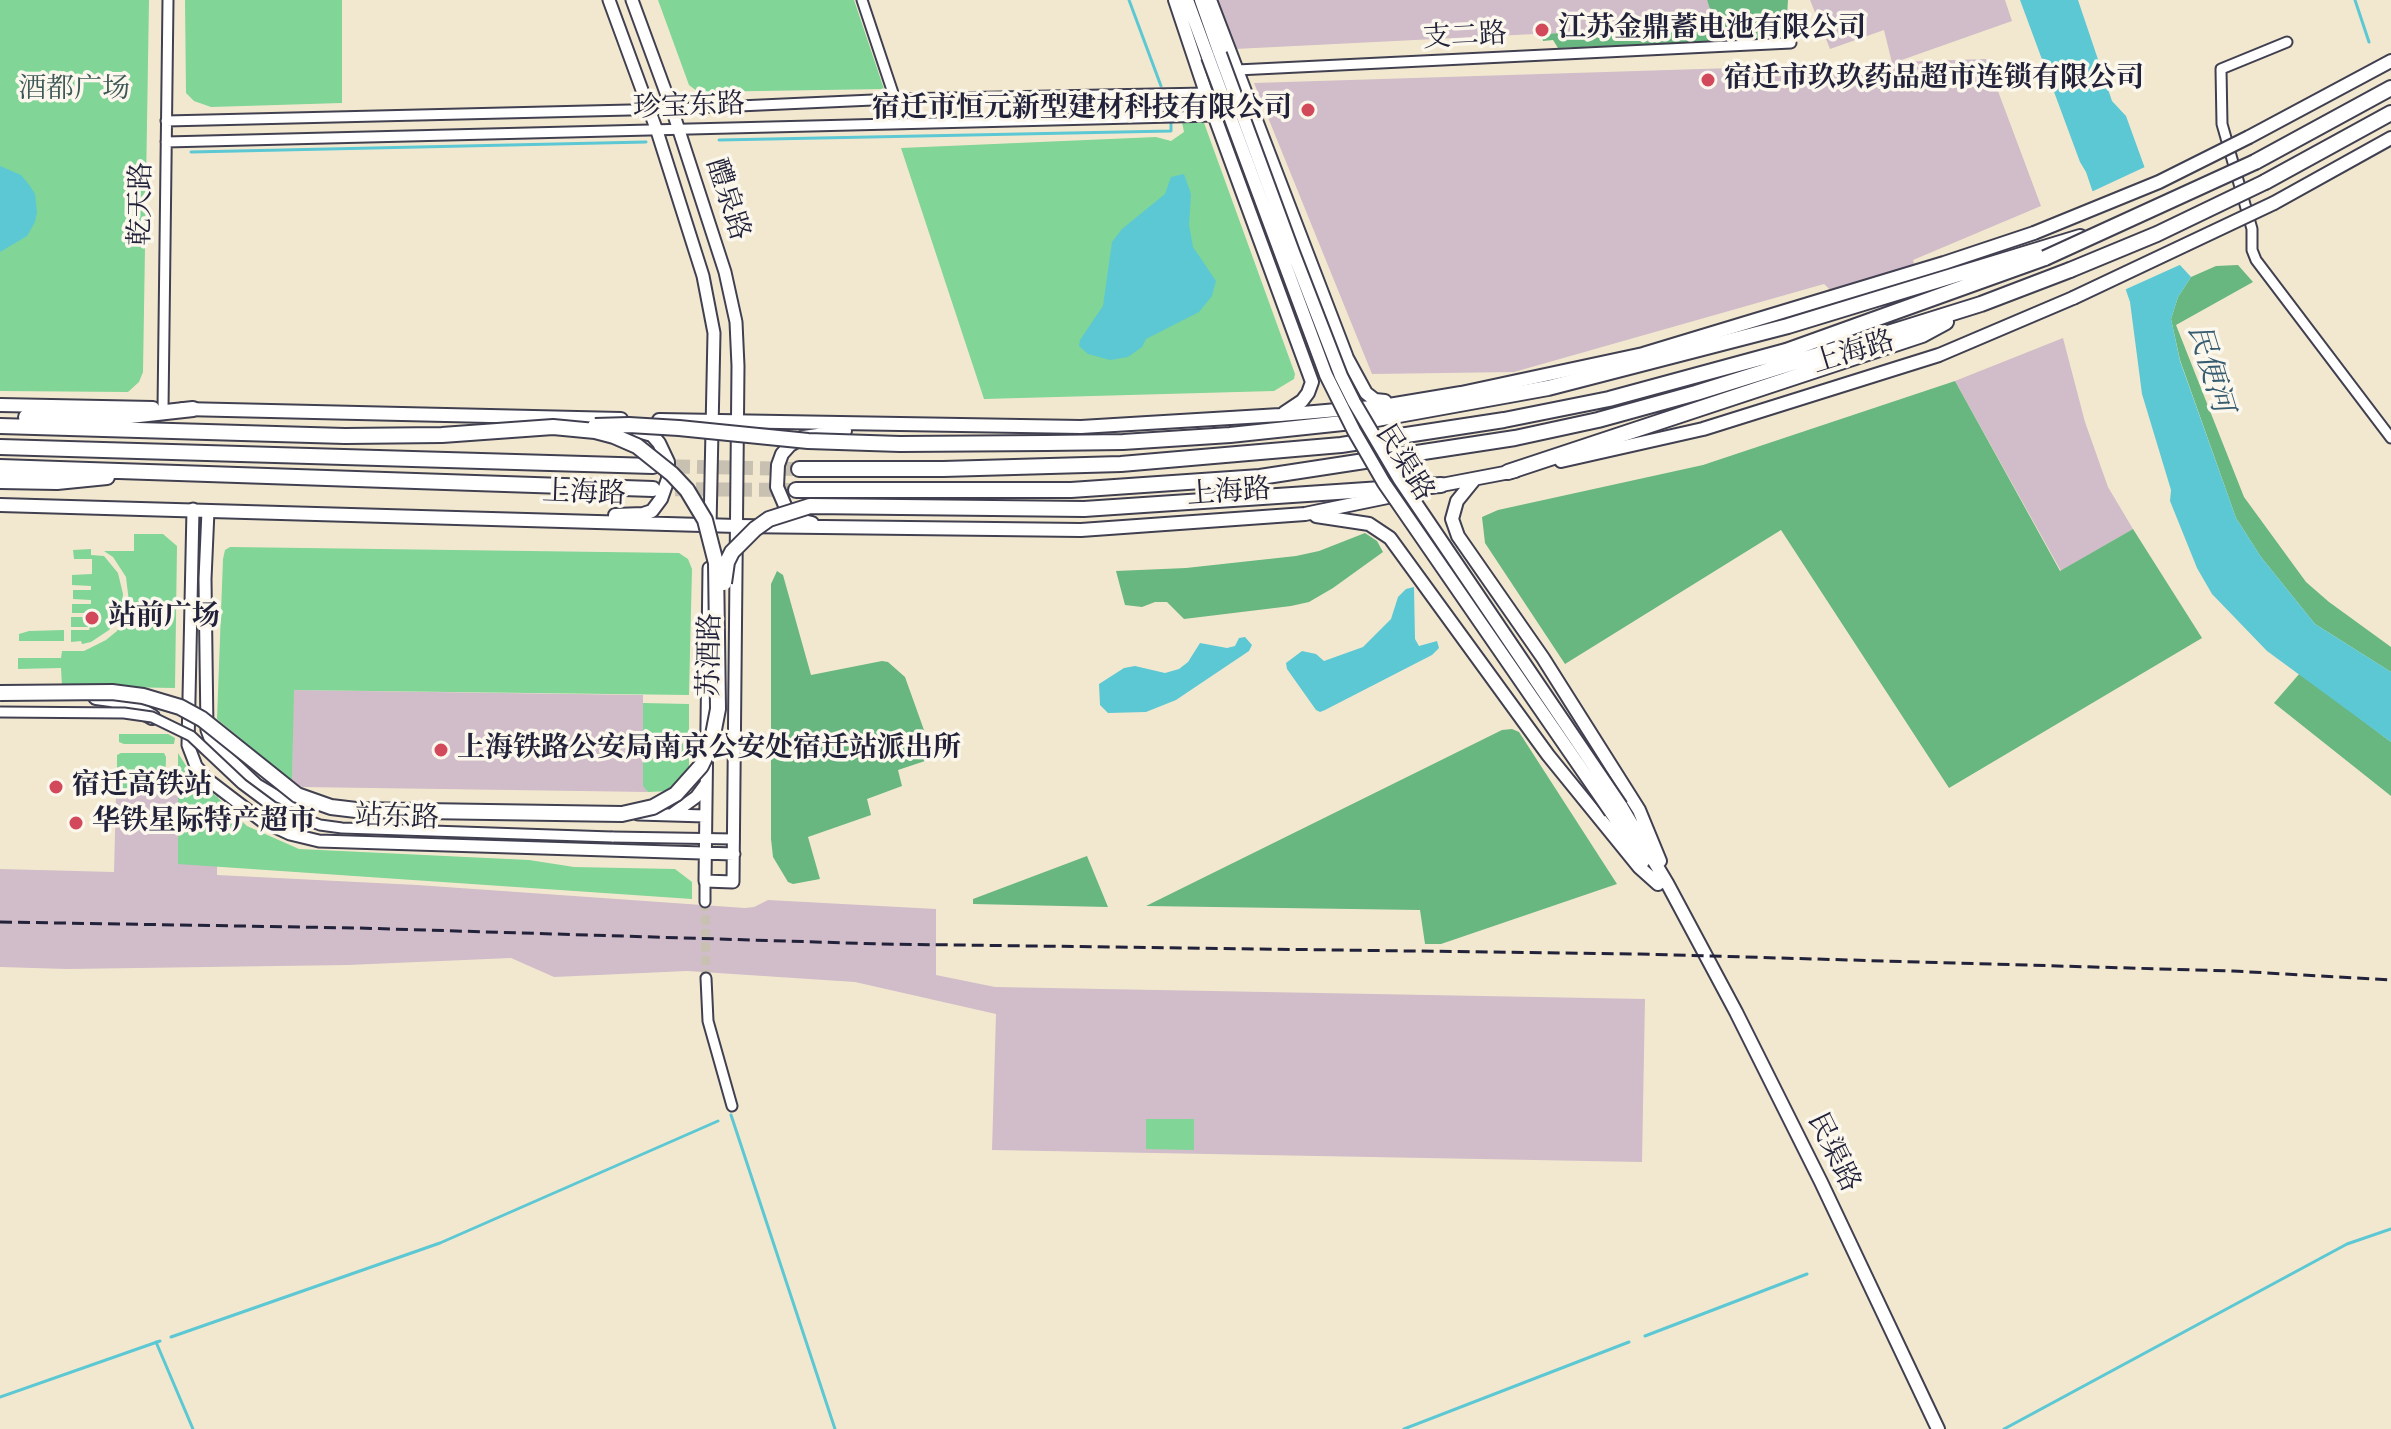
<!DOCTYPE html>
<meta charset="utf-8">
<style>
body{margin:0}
canvas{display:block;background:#f2e8cf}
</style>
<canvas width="2391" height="1429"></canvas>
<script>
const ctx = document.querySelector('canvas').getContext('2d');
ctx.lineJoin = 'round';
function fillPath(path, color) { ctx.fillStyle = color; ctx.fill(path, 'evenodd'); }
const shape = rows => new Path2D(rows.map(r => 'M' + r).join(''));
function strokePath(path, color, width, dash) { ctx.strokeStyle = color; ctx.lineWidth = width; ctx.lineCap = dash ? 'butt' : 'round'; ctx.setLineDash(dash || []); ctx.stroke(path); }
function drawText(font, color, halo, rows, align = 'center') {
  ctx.font = font + ' "IM FELL Double Pica","Noto Serif SC",serif'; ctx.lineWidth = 7; ctx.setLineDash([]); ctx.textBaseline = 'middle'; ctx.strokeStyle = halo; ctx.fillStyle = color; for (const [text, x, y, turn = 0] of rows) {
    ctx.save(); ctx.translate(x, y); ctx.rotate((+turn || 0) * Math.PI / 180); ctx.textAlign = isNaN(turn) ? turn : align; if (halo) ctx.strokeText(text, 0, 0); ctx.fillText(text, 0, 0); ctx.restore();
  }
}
fillPath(shape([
 [1217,0,1707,0,1715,25,1235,49],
 [1810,0,2005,0,2012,21,1896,62,1986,59,2041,206,1913,260,1915,267,1839,298,1824,284,1514,372,1372,374,1254,83,1892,63,1884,30,1830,49],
 [2063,338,2085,422,2108,487,2133,529,2061,571,1955,381],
 [293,690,643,695,643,785,648,792,302,787,292,782],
 [116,794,218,796,217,875,417,885,745,908,754,907,768,900,936,909,936,975,995,987,1645,999,1642,1162,992,1150,996,1014,855,982,687,971,554,977,511,958,348,965,67,969,0,967,0,869,114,872]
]), '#d1bdc9');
fillPath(shape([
 [0,0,149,0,143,372,139,382,128,392,0,391],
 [185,0,342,0,342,103,211,107,194,101,186,93],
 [658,0,854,0,884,89,698,92,689,85],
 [1203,120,1295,374,1294,379,1274,391,984,399,901,148,1156,137,1171,141,1184,132,1182,122],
 [134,534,163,534,177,546,175,688,62,686,61,668,18,669,18,658,61,658,62,651,84,651,106,640,117,631,125,615,144,616,144,612,126,613,129,602,126,577,113,557,104,551,134,551],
 [230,547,679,553,688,559,692,569,689,695,294,690,292,782,217,719,223,559,225,550],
 [91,549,91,555,104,556,118,573,123,594,122,605,116,622,109,630,91,642,82,644,81,641,71,642,71,630,89,630,90,627,71,627,71,617,90,617,91,613,72,613,72,604,91,604,91,600,73,599,73,590,91,590,91,586,72,585,72,575,92,574,92,559,74,559,73,550],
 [64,630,64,641,19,641,19,634,29,631],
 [643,703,689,704,689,790,648,792,643,786],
 [119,734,168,734,175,738,174,744,124,744,119,742],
 [121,753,164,753,166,757,165,795,117,794,117,755],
 [178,753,188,769,247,826,299,849,529,860,574,867,675,869,692,882,692,899,178,864],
 [1146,1119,1194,1119,1194,1150,1146,1149]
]), '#81d597');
fillPath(shape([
 [1707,0,1788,0,1786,31,1774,33,1774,39,1558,48,1553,40,1543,41,1541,34,1715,25],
 [2238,265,2253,282,2176,325,2244,497,2306,582,2329,602,2391,647,2391,672,2315,624,2261,557,2236,518,2180,360,2171,319,2178,297,2191,277,2216,266],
 [1955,381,2060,571,2133,529,2202,638,1949,788,1781,530,1565,664,1485,543,1482,517,1498,510,1703,465],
 [1365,533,1377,541,1383,552,1333,588,1309,602,1291,606,1184,619,1167,602,1155,602,1142,607,1125,605,1116,571,1186,568,1296,556,1319,551],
 [777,571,783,575,811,675,882,661,888,662,905,677,934,758,898,770,902,786,867,799,871,815,808,837,820,879,793,884,788,882,773,857,771,839,771,584],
 [2300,673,2391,742,2391,796,2274,703],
 [1512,729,1519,732,1617,884,1441,944,1425,944,1420,910,1146,906,1502,730],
 [1087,856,1108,907,973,904,973,899]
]), '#68b680');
fillPath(shape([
 [2020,0,2078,0,2112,101,2126,116,2180,265,2191,277,2178,297,2171,319,2180,361,2236,518,2261,557,2315,624,2391,672,2391,742,2267,651,2212,594,2197,568,2170,501,2171,490,2142,394,2130,302,2086,172,2080,162],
 [0,166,21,175,30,186,35,194,37,212,35,222,27,236,0,252],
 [1184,174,1191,194,1189,225,1193,247,1216,281,1212,296,1199,312,1146,339,1142,347,1128,357,1110,360,1088,354,1079,346,1080,340,1103,306,1112,242,1122,229,1165,194,1171,177],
 [1414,587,1415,639,1419,646,1437,641,1439,648,1432,655,1325,710,1320,712,1316,710,1287,669,1286,663,1302,651,1316,654,1324,661,1363,647,1391,619,1398,597,1406,589],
 [1245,637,1252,645,1249,651,1176,700,1146,712,1108,713,1100,705,1099,684,1124,668,1135,666,1165,673,1179,669,1188,662,1200,643,1227,648,1235,646,1239,638]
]), '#5cc8d4');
fillPath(shape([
 [2147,166,2184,263,2122,291,2089,193]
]), '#f2e8cf');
strokePath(shape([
 [1129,0,1161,86],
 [2355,0,2369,42],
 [719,140,1171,131,1171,121],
 [191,152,646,142],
 [731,1115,835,1429],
 [1645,1336,1807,1274],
 [171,1337,440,1243,718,1121],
 [156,1342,193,1429],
 [0,1397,160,1341],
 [1404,1429,1629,1342],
 [2004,1429,2347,1244,2391,1229]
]), '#5cc8d4', 3);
strokePath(shape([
 [705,902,706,978]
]), '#c8c0b1', 9, [9, 4.5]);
strokePath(shape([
 [655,466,799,469],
 [654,489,796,490]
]), '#c8c0b1', 14, [14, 7]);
const minor = shape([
 [862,0,895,99],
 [2287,42,2221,69,2222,124,2252,229,2252,250,2256,260,2391,438],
 [1237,70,1791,43],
 [166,121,672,109,895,99,1206,93],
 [166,142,1214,116],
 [163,409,168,0],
 [612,837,734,839],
 [705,902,705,881],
 [706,978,708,1021,732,1106]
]);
const tertiary = shape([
 [609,0,657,131,703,276,714,333,710,527],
 [632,0,672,109,725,272,736,322,738,366,733,882,705,881,709,568],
 [193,509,188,745,196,766,207,779,262,821,290,834,319,841,734,854],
 [208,511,205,579,207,730,211,741,221,751,257,785,279,798,313,805],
 [674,813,696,797,705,785],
 [638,814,705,816]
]);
const secondary = shape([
 [1175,0,1206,93,1312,382,1308,393,1302,401,1284,413],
 [1187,0,1208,57],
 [1201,0,1220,54],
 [1210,0,1347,358,1366,393,1375,400,1385,401],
 [2249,137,2391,61],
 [2274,203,2391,138],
 [0,405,153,408],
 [183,409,621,419],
 [659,420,1081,427,1280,415,1383,406,1461,393,1643,354,1944,263,2034,233],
 [1561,461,1703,429,1939,355,2073,298],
 [1474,480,1457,501,1452,519,1458,536,1543,658,1639,810,1660,861],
 [1431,487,1515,471],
 [0,505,737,526,1081,530,1305,514,1402,494],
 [615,515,643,514,652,511,661,499,668,479,668,462,659,443,652,435,634,430],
 [1316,516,1369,524,1390,538,1548,755,1639,867,1658,884],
 [812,523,799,520,786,508,777,487,778,465,782,454,790,445,804,437,845,431],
 [1621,806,1667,883,1736,1012,1821,1182,1938,1429],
 [1611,812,1643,862]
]);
const trunk = shape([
 [2255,162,2391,88],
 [2265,182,2391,113],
 [26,417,112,418,193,409],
 [0,426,345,436],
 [1046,443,1123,442,1230,435,1371,420,1548,388,1788,326,2080,237],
 [0,447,653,466],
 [0,467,653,489],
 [799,469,943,469,1121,464,1341,445,1504,420,1609,399,1786,351,2045,258],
 [1508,472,1922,335,1946,322],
 [0,481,57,482,107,477],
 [796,490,1071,490,1260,477,1515,438,1598,420,1696,393,1981,304,2070,270],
 [1084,509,1441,485],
 [96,697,111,699,135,707,152,717]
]);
strokePath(minor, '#414051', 13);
strokePath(tertiary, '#414051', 15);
strokePath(secondary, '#414051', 16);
strokePath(trunk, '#414051', 18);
strokePath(minor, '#fff', 9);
strokePath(tertiary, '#fff', 11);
strokePath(secondary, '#fff', 12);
strokePath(trunk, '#fff', 14);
strokePath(shape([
 [0,922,358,928,882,944,1640,954,2233,971,2391,980]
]), '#22223b', 3, [12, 6]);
const minorBridge = shape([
 [0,712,124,713,152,717,191,736,242,784,273,807,320,825,342,828,612,837]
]);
const secondaryBridge = shape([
 [1220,54,1293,252,1341,376,1354,402,1400,480,1621,806],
 [1208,57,1326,375,1354,431,1384,483,1611,812],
 [2034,233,2159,182,2249,137],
 [2073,298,2274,203]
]);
const trunkBridge = shape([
 [2045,258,2255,162],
 [2070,270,2157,234,2265,182],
 [595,426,629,425,679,428,808,441,900,444,1046,443],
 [724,583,727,562,732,552,755,529,769,519,810,506,1084,509],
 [0,693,112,692,143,696,180,707,202,719,297,795,331,807,356,810,622,814,653,807,676,794,701,766,711,745,718,709,716,563,705,520,687,490,672,474,637,446,614,436,595,431,553,427,442,435,345,436]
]);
strokePath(minorBridge, '#414051', 13, []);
strokePath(secondaryBridge, '#414051', 16, []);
strokePath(trunkBridge, '#414051', 18, []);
strokePath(minorBridge, '#fff', 9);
strokePath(secondaryBridge, '#fff', 12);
strokePath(trunkBridge, '#fff', 14);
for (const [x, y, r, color] of [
 [1542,30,8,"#d1495b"],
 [1708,80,8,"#d1495b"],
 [1308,110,8,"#d1495b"],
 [92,618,8,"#d1495b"],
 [441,750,8,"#d1495b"],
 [56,787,8,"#d1495b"],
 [76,823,8,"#d1495b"]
]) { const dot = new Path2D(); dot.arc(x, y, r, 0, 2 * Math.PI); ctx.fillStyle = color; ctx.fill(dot); strokePath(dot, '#fbf7ec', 3); }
drawText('bold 28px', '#22223b', '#fbf7ec', [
 ["江苏金鼎蓄电池有限公司",1558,30],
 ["宿迁市玖玖药品超市连锁有限公司",1724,80],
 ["宿迁市恒元新型建材科技有限公司",1292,110,"right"],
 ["站前广场",108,618],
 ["上海铁路公安局南京公安处宿迁站派出所",457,750],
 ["宿迁高铁站",72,787],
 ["华铁星际特产超市",92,823]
], 'left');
drawText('28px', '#22223b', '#fbf7ec', [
 ["支二路",1465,38,-3],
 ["珍宝东路",689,108,-2],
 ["醴泉路",726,200,72],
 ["乾天路",143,204,-89],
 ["上海路",1854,354,-17],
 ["民渠路",1403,464,58],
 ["上海路",1229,494,-4],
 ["上海路",584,495,2],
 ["苏酒路",712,655,-89],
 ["站东路",397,819,2],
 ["民渠路",1832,1153,64]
]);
drawText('28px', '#3e5857', '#fbf7ec', [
 ["酒都广场",74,91]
]);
drawText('italic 30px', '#365c71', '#fbf7ec', [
 ["民便河",2208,369,73]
]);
</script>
